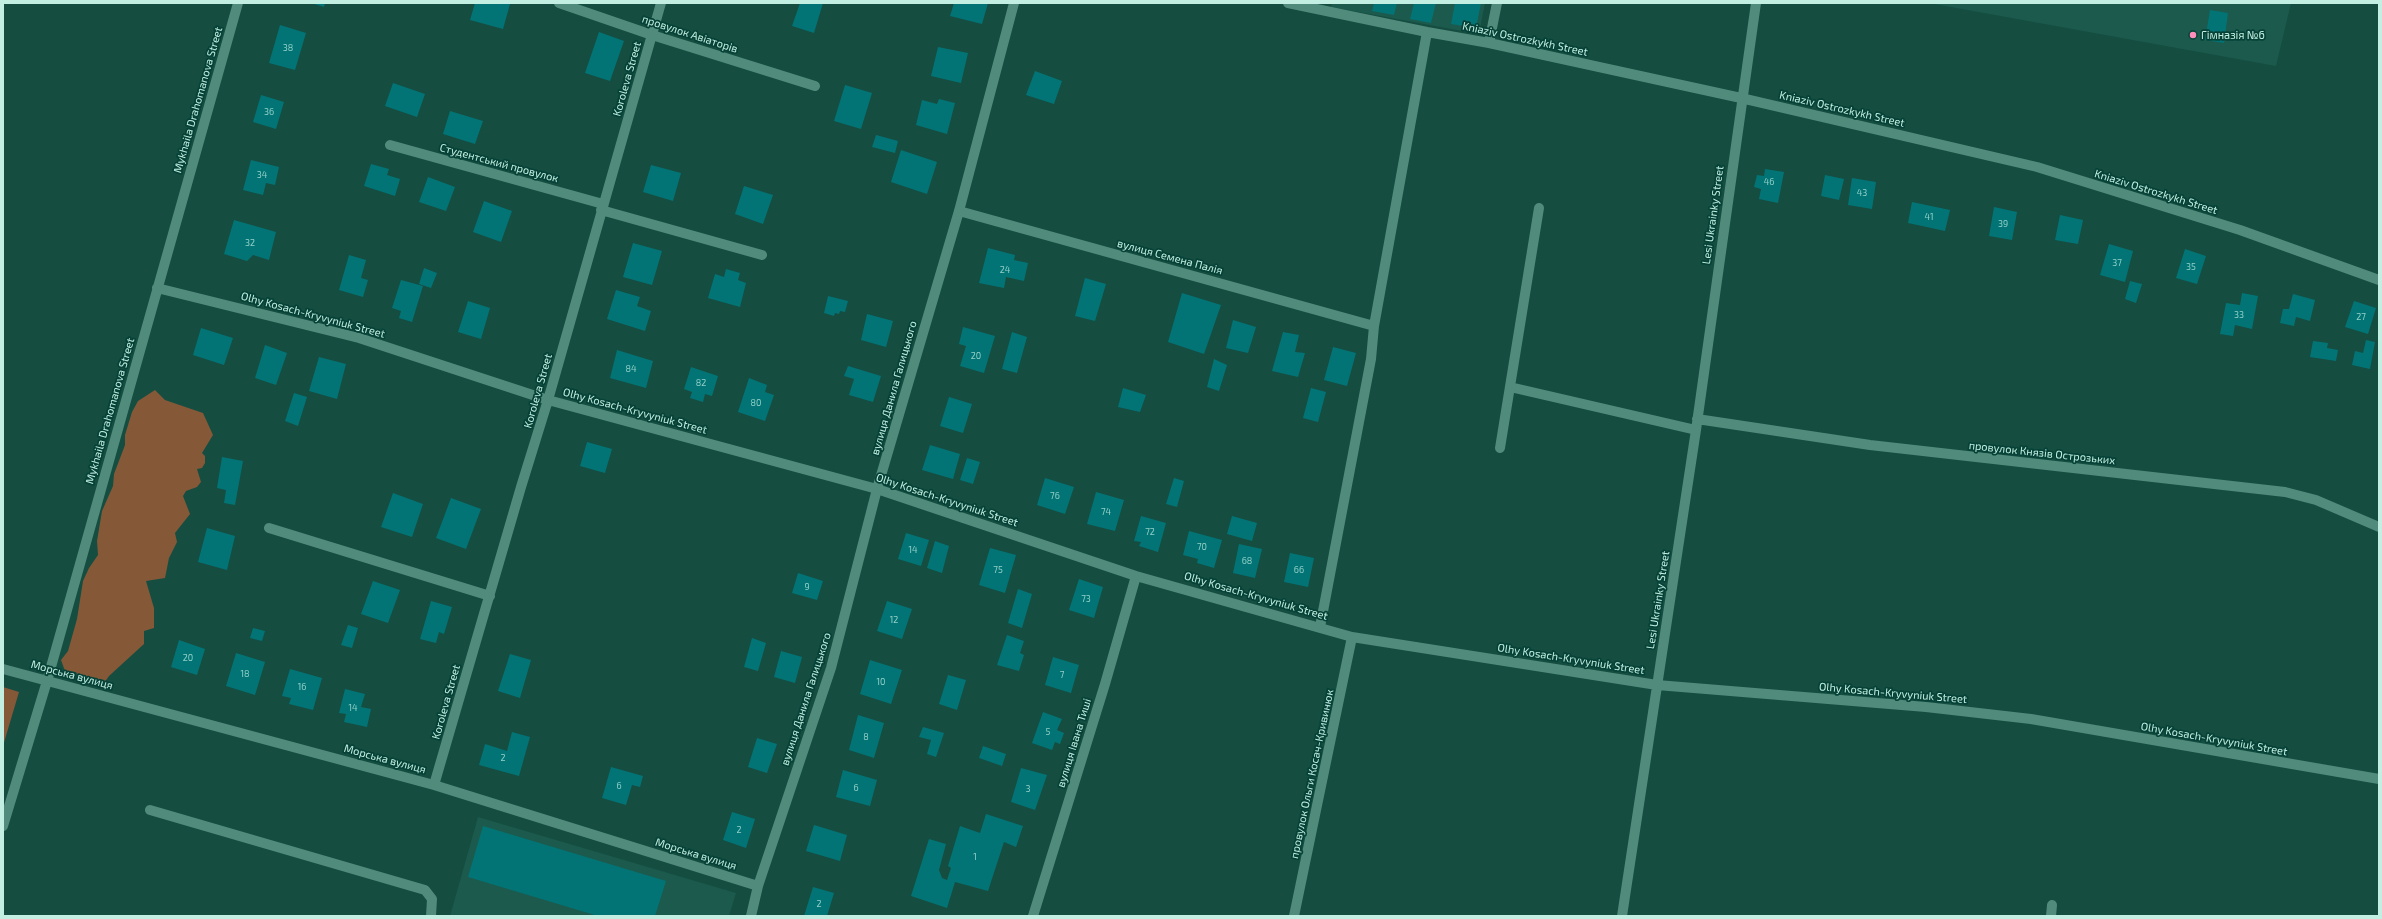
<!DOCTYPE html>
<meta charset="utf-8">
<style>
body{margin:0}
#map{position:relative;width:2382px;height:919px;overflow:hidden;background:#154d41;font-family:"Exo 2",sans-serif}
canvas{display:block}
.frame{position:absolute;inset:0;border:4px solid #c2efe2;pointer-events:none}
</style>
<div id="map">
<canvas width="2382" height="919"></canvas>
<div class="frame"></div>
</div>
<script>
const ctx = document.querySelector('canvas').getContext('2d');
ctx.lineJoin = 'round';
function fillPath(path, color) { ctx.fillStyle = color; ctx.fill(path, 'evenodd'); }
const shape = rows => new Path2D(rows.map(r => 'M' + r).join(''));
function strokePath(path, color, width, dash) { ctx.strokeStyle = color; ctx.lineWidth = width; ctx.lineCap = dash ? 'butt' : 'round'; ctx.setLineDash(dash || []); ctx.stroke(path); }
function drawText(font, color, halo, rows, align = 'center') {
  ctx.font = font + ' "Exo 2",sans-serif'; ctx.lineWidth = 3.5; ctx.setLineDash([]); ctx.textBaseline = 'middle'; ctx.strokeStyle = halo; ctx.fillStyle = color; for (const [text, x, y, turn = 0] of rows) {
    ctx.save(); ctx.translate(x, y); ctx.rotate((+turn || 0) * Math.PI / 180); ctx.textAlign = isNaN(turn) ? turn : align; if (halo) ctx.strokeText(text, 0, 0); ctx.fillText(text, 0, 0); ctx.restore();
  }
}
fillPath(shape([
 [1332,3,1485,3,1479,34,1331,7],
 [1929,3,2291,3,2276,66],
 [478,817,736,893,729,916,450,916]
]), '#1b5a4d');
fillPath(shape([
 [155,390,165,400,203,413,213,435,202,453,205,456,205,463,202,468,197,469,201,482,197,487,186,491,183,496,190,514,175,533,177,542,169,558,165,578,146,581,154,608,154,628,144,631,144,644,109,676,102,686,80,679,76,672,65,671,61,660,68,651,77,619,83,581,89,568,98,555,97,541,102,511,113,486,114,474,125,445,125,435,132,412,138,401],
 [3,687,19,692,3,746]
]), '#855838');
fillPath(shape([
 [311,3,325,3,324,7],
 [475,3,510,4,503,29,470,20],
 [800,3,823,3,814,33,792,26],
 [954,3,988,3,982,24,950,16],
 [1374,3,1397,3,1394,15,1372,11],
 [1414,3,1436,3,1431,23,1410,19],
 [1455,3,1481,3,1476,28,1451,24],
 [2210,10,2228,13,2224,43,2205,40],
 [280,25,306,33,295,70,269,63],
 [599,32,624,41,610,81,585,73],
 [938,47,968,53,961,83,931,76],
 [1035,71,1062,81,1054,104,1026,95],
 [393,83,425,94,417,117,385,106],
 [845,85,872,93,861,129,834,121],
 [261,95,284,102,276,129,253,122],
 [939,99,955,103,947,134,916,125,922,100,937,104],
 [450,111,483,121,475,144,443,134],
 [876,135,898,141,895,153,872,147],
 [901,150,937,162,927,194,891,182],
 [251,160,279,167,275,185,266,183,263,195,243,190],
 [371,164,389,169,387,175,400,179,395,196,364,186],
 [651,165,681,173,673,201,643,192],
 [1765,169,1784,172,1778,203,1759,199,1761,189,1754,187,1757,175,1764,176],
 [1825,175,1844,179,1839,200,1821,196],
 [428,177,455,187,446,211,419,202],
 [1852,178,1876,182,1872,209,1848,205],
 [744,186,773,195,763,224,735,214],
 [484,201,512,211,501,242,473,232],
 [1912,202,1950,210,1945,231,1908,223],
 [1994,207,2017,212,2012,240,1989,236],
 [2060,215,2083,220,2078,244,2055,240],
 [234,220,276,232,269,260,253,255,247,261,224,254],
 [633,243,662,251,652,285,623,277],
 [2109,244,2133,251,2125,282,2100,275],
 [988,248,1015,255,1014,260,1028,263,1024,281,1006,277,1004,288,979,283],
 [2185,249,2206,256,2197,284,2176,278],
 [349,255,366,260,361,278,368,280,363,297,339,290],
 [424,268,437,273,431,288,419,284],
 [726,269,740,273,738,280,746,283,740,307,708,298,715,274,724,277],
 [1085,278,1106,284,1095,321,1075,316],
 [401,280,423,286,412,322,399,318,401,311,392,308],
 [2130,281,2142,284,2136,303,2125,299],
 [616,290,640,297,637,306,651,311,645,331,607,319],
 [1182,293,1221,305,1204,354,1168,342],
 [2242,293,2258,296,2252,329,2235,325,2233,336,2220,334,2226,303,2240,305],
 [2293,294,2315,300,2310,321,2296,317,2294,326,2280,323,2283,309,2289,309],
 [828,296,848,301,845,312,840,311,839,314,835,313,834,316,824,313],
 [468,301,490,308,481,339,458,332],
 [2354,301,2376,308,2368,334,2345,327],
 [867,314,893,321,886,347,861,340],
 [1233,320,1256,327,1248,353,1226,348],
 [963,327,995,336,984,373,960,366,966,346,959,344],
 [201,328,233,338,224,365,193,355],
 [1012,332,1027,337,1017,373,1002,369],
 [1283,332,1299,335,1295,352,1305,353,1298,377,1272,371],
 [2366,340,2375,342,2370,369,2352,365,2355,351,2363,353],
 [2313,341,2328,343,2327,348,2338,350,2336,361,2310,357],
 [265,345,287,353,276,385,255,378],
 [1333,347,1356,353,1347,386,1324,380],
 [617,350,653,361,646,388,610,378],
 [319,357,346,364,337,399,309,391],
 [1214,359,1227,365,1219,391,1207,387],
 [848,366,881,376,873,402,849,395,854,379,844,376],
 [691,367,718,376,712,396,705,394,703,402,690,398,692,392,684,389],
 [749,378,767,385,765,392,774,395,765,421,738,412],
 [1123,388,1146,395,1140,412,1118,407],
 [1311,388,1326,392,1318,422,1303,418],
 [294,393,307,397,298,426,285,421],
 [949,397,972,404,963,433,940,426],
 [587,442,612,449,605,473,580,466],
 [930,445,960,454,953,479,922,470],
 [222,457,243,461,235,505,224,503,226,490,217,488],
 [967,458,980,462,973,484,960,480],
 [1045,478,1074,487,1065,514,1037,505],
 [1174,478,1184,481,1177,507,1166,504],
 [1096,492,1124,500,1115,531,1087,524],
 [393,493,423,504,412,537,381,527],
 [451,498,481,509,466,549,436,538],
 [1141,516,1166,523,1158,552,1139,546,1141,542,1134,541],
 [1232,516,1257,523,1252,541,1227,534],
 [207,528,235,536,227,570,198,562],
 [1189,531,1222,540,1214,568,1197,563,1198,559,1183,555],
 [906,533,929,540,921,566,898,559],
 [935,541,949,546,942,573,927,568],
 [1239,544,1262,549,1255,578,1233,573],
 [990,548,1016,555,1005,593,979,585],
 [1290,553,1314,558,1308,587,1284,582],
 [798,573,823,581,817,600,792,593],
 [1079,579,1103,587,1094,618,1069,610],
 [373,581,400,590,388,623,361,614],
 [1018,589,1032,594,1022,628,1008,623],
 [431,601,452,607,444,634,439,632,436,643,420,639],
 [887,601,912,609,902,639,877,631],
 [348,625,358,628,352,648,341,645],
 [253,628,265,631,262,641,250,638],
 [1007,635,1024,641,1020,653,1024,655,1019,671,997,665],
 [752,638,766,643,758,671,744,667],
 [179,640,205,649,197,675,171,667],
 [781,651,802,657,795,683,774,677],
 [236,653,265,662,255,695,226,686],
 [510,654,531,660,520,698,498,691],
 [1053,657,1079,665,1071,693,1045,685],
 [870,660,902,670,891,704,860,694],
 [290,669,322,678,313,710,289,704,291,698,282,696],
 [948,675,966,680,957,710,939,704],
 [345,689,365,694,361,707,371,709,367,727,344,722,346,714,339,713],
 [1043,712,1062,719,1057,730,1064,733,1060,744,1055,742,1052,750,1032,743],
 [858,715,884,723,874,758,849,750],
 [923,727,944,733,936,757,927,754,931,740,919,737],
 [512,732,530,737,519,776,479,765,485,744,507,751],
 [757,738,777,744,767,773,748,767],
 [983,746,1006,754,1002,766,979,758],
 [611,767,643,776,640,787,632,785,626,805,602,798],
 [1021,768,1047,775,1035,810,1011,802],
 [843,770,877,780,870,806,836,797],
 [732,812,755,819,746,848,723,840],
 [986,814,1023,826,1016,847,1004,842,988,891,955,882,947,908,911,896,929,839,946,844,939,870,942,878,947,880,951,868,948,866,960,826,980,833],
 [814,825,847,835,840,861,806,851],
 [483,826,666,881,655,916,598,916,468,877],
 [813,887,834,893,827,916,804,916]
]), '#037475');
strokePath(shape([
 [559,3,652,35,815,86],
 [1288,3,1427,32,1489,43,1741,98,2037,167,2240,230,2379,280],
 [1489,43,1497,3],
 [390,145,603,204],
 [601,210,762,255],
 [959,211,1374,326],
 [157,288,359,338,548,400,877,489,1136,576,1352,637,1657,685,1926,707,2031,719,2379,779],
 [1510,387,1696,430],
 [1697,419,1870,445,2285,492,2316,500,2379,527],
 [1500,448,1539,208],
 [269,528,490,596],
 [1320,627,1371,359,1374,326,1427,32],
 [3,669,434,785,758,886],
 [434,785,521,487,548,400,661,3],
 [150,810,425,890,432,899,431,916],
 [3,826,47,681,238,3],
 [751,916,758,886,831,668,877,489,959,211,1014,3],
 [1033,916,1105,684,1136,576],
 [1294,916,1352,637],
 [1622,916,1696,430,1756,3],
 [2051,916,2052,905]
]), '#518b7c', 10);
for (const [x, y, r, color] of [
 [2193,35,4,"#ff8eba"]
]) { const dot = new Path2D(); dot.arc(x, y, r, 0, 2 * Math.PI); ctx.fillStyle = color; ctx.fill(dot); strokePath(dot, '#064237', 1.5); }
drawText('9px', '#92d0c7', null, [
 ["38",288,48],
 ["36",269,112],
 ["34",262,175],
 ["46",1769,182],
 ["43",1862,193],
 ["41",1929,217],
 ["39",2003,224],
 ["32",250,243],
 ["37",2117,263],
 ["35",2191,267],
 ["24",1005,270],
 ["33",2239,315],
 ["27",2361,317],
 ["20",976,356],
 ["84",631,369],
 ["82",701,383],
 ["80",756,403],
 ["76",1055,496],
 ["74",1106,512],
 ["72",1150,532],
 ["70",1202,547],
 ["14",913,550],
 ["68",1247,561],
 ["75",998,570],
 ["66",1299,570],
 ["9",807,587],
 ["73",1086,599],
 ["12",894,620],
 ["20",188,658],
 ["18",245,674],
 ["7",1062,675],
 ["10",881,682],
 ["16",302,687],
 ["14",353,708],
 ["5",1048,732],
 ["8",866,737],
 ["2",503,758],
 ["6",619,786],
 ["6",856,788],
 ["3",1028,789],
 ["2",739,830],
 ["1",975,857],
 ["2",819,904]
]);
drawText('11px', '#c2efe2', '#064237', [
 ["провулок Авіаторів",690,34,18],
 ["Kniaziv Ostrozkykh Street",1525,39,12],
 ["Koroleva Street",627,79,-74],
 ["Mykhaila Drahomanova Street",198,100,-74],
 ["Kniaziv Ostrozkykh Street",1842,109,13],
 ["Студентський провулок",499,163,15],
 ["Kniaziv Ostrozkykh Street",2156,192,17],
 ["Lesi Ukrainky Street",1713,215,-82],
 ["вулиця Семена Палія",1170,257,15],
 ["Olhy Kosach-Kryvyniuk Street",313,315,15],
 ["вулиця Данила Галицького",894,388,-74],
 ["Koroleva Street",538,391,-74],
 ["Mykhaila Drahomanova Street",110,411,-74],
 ["Olhy Kosach-Kryvyniuk Street",635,411,15],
 ["провулок Князів Острозьких",2042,453,6],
 ["Olhy Kosach-Kryvyniuk Street",947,500,18],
 ["Olhy Kosach-Kryvyniuk Street",1256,596,16],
 ["Lesi Ukrainky Street",1658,600,-81],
 ["Olhy Kosach-Kryvyniuk Street",1571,659,9],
 ["Морська вулиця",72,675,15],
 ["Olhy Kosach-Kryvyniuk Street",1893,693,5],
 ["вулиця Данила Галицького",806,699,-72],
 ["Koroleva Street",446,702,-74],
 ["Olhy Kosach-Kryvyniuk Street",2214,739,10],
 ["вулиця Івана Тиші",1074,743,-73],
 ["Морська вулиця",385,759,15],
 ["провулок Ольги Косач-Кривинюк",1312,774,-78],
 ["Морська вулиця",696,854,17]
]);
drawText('11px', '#c2efe2', '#064237', [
 ["Гімназія №6",2201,35]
], 'left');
</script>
